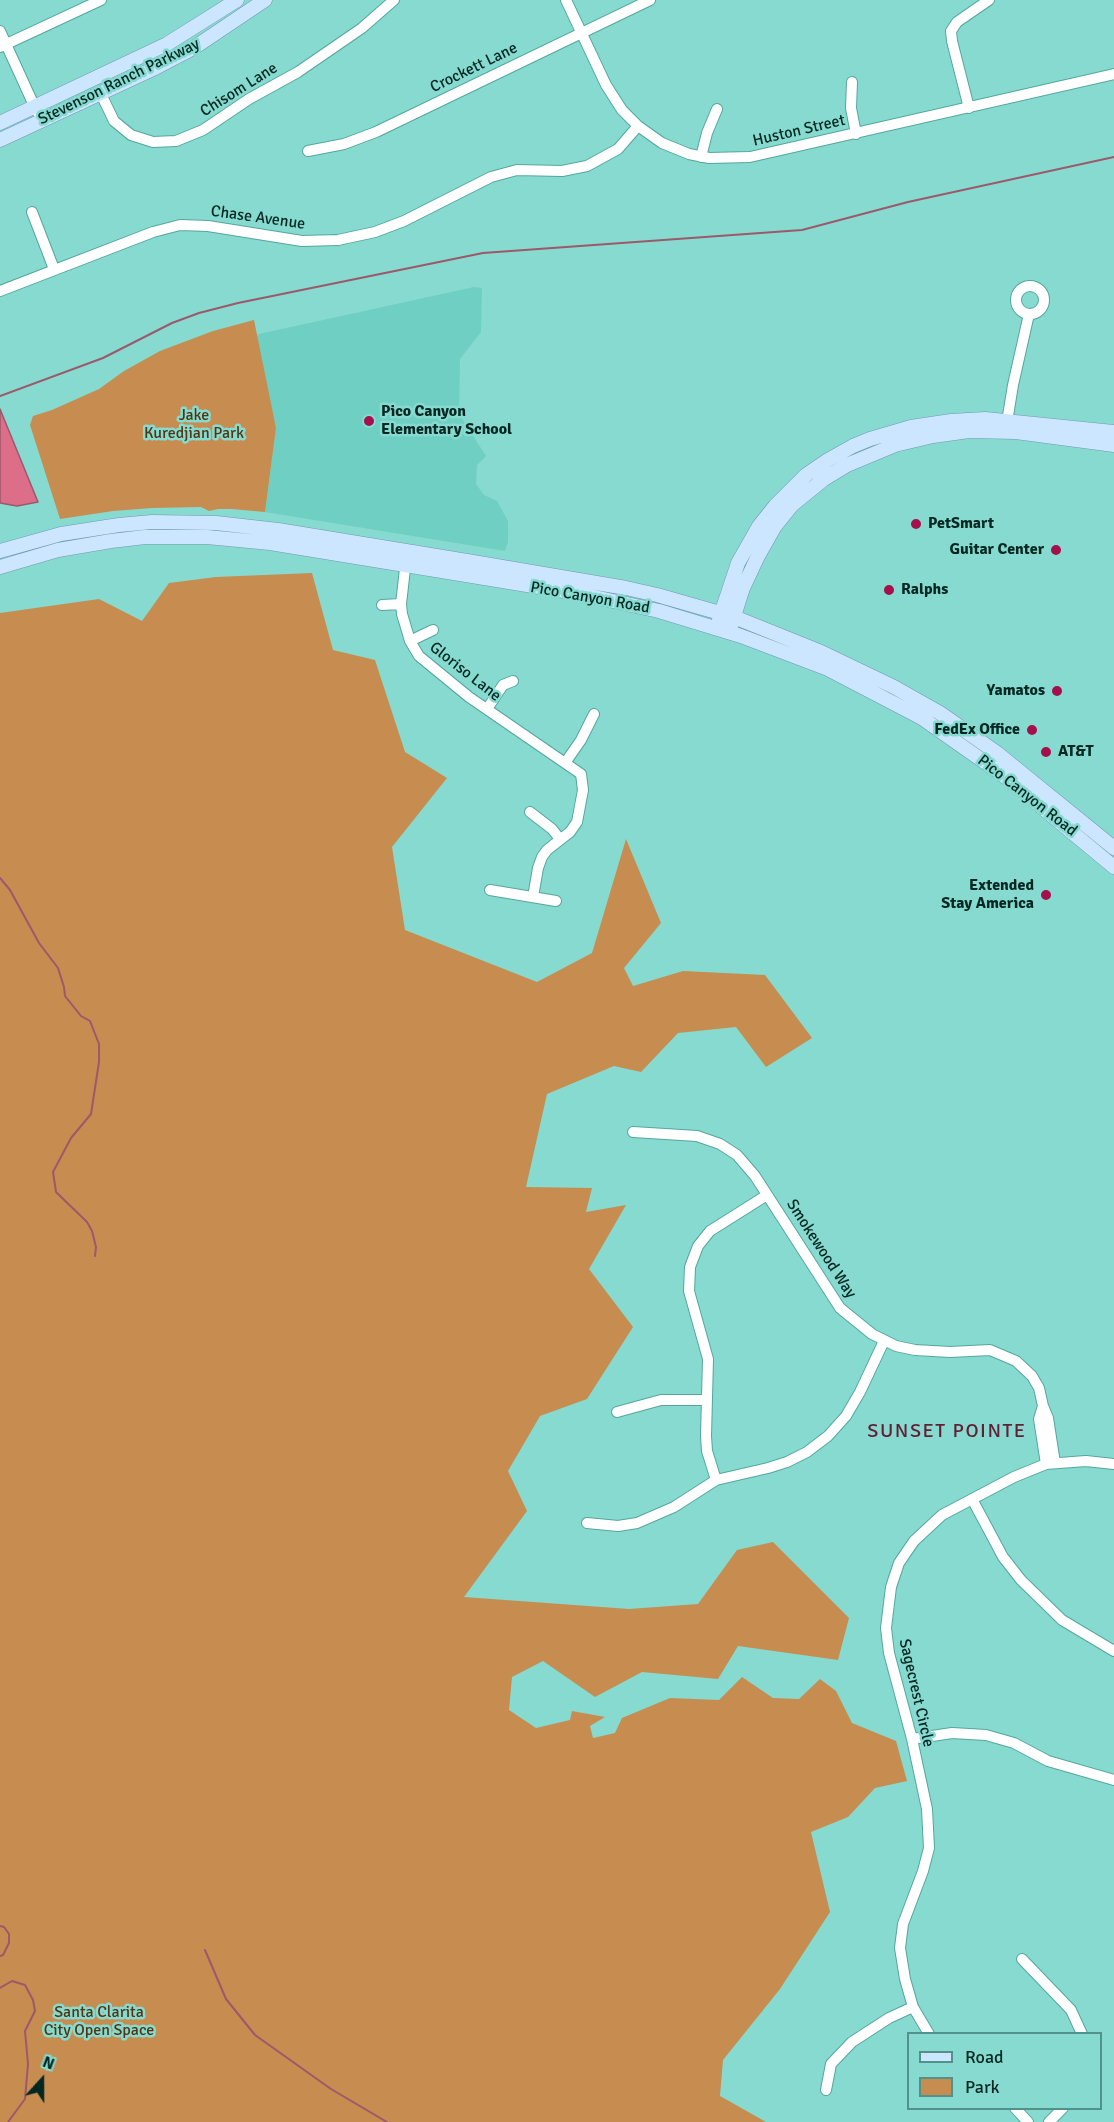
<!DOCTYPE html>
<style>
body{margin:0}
#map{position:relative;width:1114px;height:2122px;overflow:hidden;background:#87dacf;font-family:Signika,sans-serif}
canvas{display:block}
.legend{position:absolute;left:907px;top:2032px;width:195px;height:78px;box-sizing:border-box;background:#87dacf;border:2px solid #52928a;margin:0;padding:8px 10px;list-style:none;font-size:18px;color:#022723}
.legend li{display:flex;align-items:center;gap:12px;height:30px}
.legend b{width:30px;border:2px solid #52928a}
.north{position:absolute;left:12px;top:2050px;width:60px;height:60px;-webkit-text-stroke:4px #87dacf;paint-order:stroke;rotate:21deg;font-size:16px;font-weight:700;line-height:24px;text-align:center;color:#022723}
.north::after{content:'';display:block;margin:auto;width:21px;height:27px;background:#022723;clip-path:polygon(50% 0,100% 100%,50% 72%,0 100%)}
</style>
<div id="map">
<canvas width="1114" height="2122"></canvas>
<ul class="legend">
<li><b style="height:8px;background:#cbe6fe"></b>Road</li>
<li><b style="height:16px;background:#c78c4f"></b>Park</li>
</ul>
<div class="north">N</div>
</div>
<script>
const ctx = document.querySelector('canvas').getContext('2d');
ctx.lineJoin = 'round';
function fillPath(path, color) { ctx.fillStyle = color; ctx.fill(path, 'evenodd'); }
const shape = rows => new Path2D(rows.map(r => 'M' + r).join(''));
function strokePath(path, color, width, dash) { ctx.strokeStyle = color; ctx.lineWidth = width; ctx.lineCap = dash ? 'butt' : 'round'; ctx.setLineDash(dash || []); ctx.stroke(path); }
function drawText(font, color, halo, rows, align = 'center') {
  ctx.font = font + ' Signika,sans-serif'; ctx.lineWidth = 5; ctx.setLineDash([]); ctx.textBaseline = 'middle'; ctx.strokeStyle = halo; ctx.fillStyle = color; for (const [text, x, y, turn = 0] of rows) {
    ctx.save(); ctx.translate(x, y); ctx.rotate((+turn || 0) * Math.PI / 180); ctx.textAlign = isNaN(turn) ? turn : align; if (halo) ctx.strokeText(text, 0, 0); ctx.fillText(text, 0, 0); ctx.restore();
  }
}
fillPath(shape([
 [474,287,482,288,481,332,460,359,459,414,486,456,477,465,476,484,484,495,497,501,508,521,508,542,505,551,265,512,276,428,256,337,259,334]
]), '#6fcfc3');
fillPath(shape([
 [254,320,276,428,265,512,232,509,218,509,209,511,201,507,152,508,113,511,60,519,30,425,33,416,52,410,99,389,124,371,160,351,213,331],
 [312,573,333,650,375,660,405,752,447,778,392,847,405,930,537,982,592,953,626,839,661,923,624,968,633,986,683,971,765,975,812,1038,766,1067,736,1027,678,1033,641,1072,614,1066,547,1094,526,1187,592,1188,586,1212,626,1205,589,1269,633,1327,587,1399,540,1416,508,1471,527,1511,464,1597,629,1609,698,1604,737,1550,773,1542,849,1618,838,1660,738,1646,718,1679,642,1672,595,1697,543,1661,512,1677,509,1710,536,1728,570,1720,572,1711,605,1717,590,1726,593,1738,615,1733,622,1718,670,1698,719,1700,742,1677,773,1698,799,1699,820,1679,836,1691,852,1723,896,1741,907,1781,875,1788,848,1817,811,1832,830,1912,780,1989,723,2060,720,2096,766,2122,0,2122,0,613,99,599,142,621,169,583,216,577]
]), '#c78c4f');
const water = shape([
 [0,409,38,502,17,506,0,503,0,409]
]);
fillPath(water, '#dc6e8a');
strokePath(water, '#9b596b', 1.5);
strokePath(shape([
 [0,396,103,358,172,323,199,313,238,303,483,253,802,230,908,202,1114,157],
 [0,878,10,890,39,943,58,968,64,987,65,996,81,1016,90,1021,99,1044,99,1062,91,1114,71,1138,53,1172,56,1192,87,1222,92,1231,96,1247,95,1256],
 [0,1926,4,1927,9,1934,9,1943,3,1955,0,1956],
 [205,1950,226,1999,255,2035,331,2089,387,2122],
 [0,1988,12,1981,25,1985,33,2000,35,2011,25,2031,28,2064,25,2099,8,2122]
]), '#9b596b', 2);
const minor = shape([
 [566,0,606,85,622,110,638,126,662,143,689,154,709,158,750,157,1114,74],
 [0,31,37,112],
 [0,47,101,0],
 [852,82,851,108,856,134],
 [100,92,114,121,131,135,153,142,176,141,203,130,249,99,298,72,362,28,394,0],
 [969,108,952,41,951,31,957,22,989,0],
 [308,151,344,144,376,132,650,0],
 [701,157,707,133,717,109],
 [32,212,54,269],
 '1016 300a14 14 0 1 1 28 0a14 14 0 1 1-28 0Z',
 [0,291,153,232,180,225,208,226,302,241,338,240,375,232,404,221,491,177,517,170,562,171,587,166,618,149,638,126],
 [1006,428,1013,385,1029,314],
 [406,560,401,604,402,614,410,641,419,656,469,697,581,774,583,790,577,822,570,832,547,850,542,857,538,868,533,897],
 [382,605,401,604],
 [410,641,433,630],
 [487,709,503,685,513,681],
 [565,763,581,740,594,714],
 [530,812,552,829,560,839],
 [490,890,556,901],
 [633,1132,697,1136,720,1144,737,1155,755,1176,840,1308,872,1334,896,1346,915,1350,950,1352,990,1350,1016,1361,1032,1376,1039,1388,1043,1406,1048,1418,1055,1463],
 [1043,1406,1039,1419,1046,1464],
 [617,1412,661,1400,707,1400],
 [716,1480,707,1451,706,1436,708,1359,689,1291,690,1267,698,1246,710,1231,767,1195],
 [972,1499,1003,1557,1021,1580,1062,1620,1114,1651],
 [587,1523,618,1526,637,1523,674,1507,716,1480,768,1468,787,1462,807,1452,828,1436,846,1416,860,1392,884,1341],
 [912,1739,952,1733,986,1735,1014,1743,1048,1761,1114,1780],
 [1022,1959,1071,2010,1082,2034],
 [929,2034,913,2007,905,1979,900,1948,903,1924,923,1871,929,1848,927,1809,912,1739,889,1653,886,1628,891,1587,899,1563,914,1541,942,1515,1014,1477,1046,1464,1086,1461,1114,1464],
 [826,2090,831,2064,852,2042,889,2018,913,2007],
 [1015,2108,1028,2122],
 [1049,2122,1063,2108]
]);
const major = shape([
 [0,123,167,44,237,0],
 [0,140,153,69,195,47,265,0],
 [0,551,61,534,119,525,152,522,216,523,278,530,467,561,626,588,657,595,734,617,821,652,894,687,940,713,997,753,1114,848],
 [0,567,58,550,111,541,145,537,207,537,270,543,405,565,576,593,659,611,741,636,828,669,922,718,1003,775,1114,867],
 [719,620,738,563,759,526,775,506,806,475,828,460,853,446,870,439,911,427,951,421,985,419,1114,432],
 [731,626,743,588,758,556,775,526,792,505,824,479,847,465,895,445,933,436,969,431,1016,432,1114,445]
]);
strokePath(minor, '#54a79e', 12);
strokePath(major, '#6f99b1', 15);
strokePath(minor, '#fff', 10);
strokePath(major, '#cbe6fe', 14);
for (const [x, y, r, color] of [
 [369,421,6,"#a40f4c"],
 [916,524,6,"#a40f4c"],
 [1056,550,6,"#a40f4c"],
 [889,590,6,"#a40f4c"],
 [1057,691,6,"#a40f4c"],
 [1032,730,6,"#a40f4c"],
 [1046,752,6,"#a40f4c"],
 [1046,895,6,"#a40f4c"]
]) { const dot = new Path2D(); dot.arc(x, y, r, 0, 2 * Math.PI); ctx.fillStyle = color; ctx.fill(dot); strokePath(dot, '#87dacf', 2); }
drawText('16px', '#022723', '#87dacf', [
 ["Crockett Lane",474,68,-26],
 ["Stevenson Ranch Parkway",119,82,-26],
 ["Chisom Lane",239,90,-32],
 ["Huston Street",799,131,-13],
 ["Chase Avenue",258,218,8],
 ["Pico Canyon Road",590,598,10],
 ["Gloriso Lane",465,672,38],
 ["Pico Canyon Road",1027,796,38],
 ["Smokewood Way",821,1249,57],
 ["Sagecrest Circle",916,1693,77]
]);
drawText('bold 16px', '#022723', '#87dacf', [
 ["Pico Canyon",381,412],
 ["Elementary School",381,430],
 ["PetSmart",928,524],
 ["Guitar Center",1044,550,"right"],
 ["Ralphs",901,590],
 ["Yamatos",1045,691,"right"],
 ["FedEx Office",1020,730,"right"],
 ["AT&T",1058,752],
 ["Extended",1034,886,"right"],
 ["Stay America",1034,904,"right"]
], 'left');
drawText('16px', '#543410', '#87dacf', [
 ["Jake",194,416],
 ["Kuredjian Park",194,434],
 ["Santa Clarita",99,2013],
 ["City Open Space",99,2031]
]);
ctx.letterSpacing = '1.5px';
drawText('20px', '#631e33', '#87dacf', [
 ["SUNSET POINTE",947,1432]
]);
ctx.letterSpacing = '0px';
</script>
